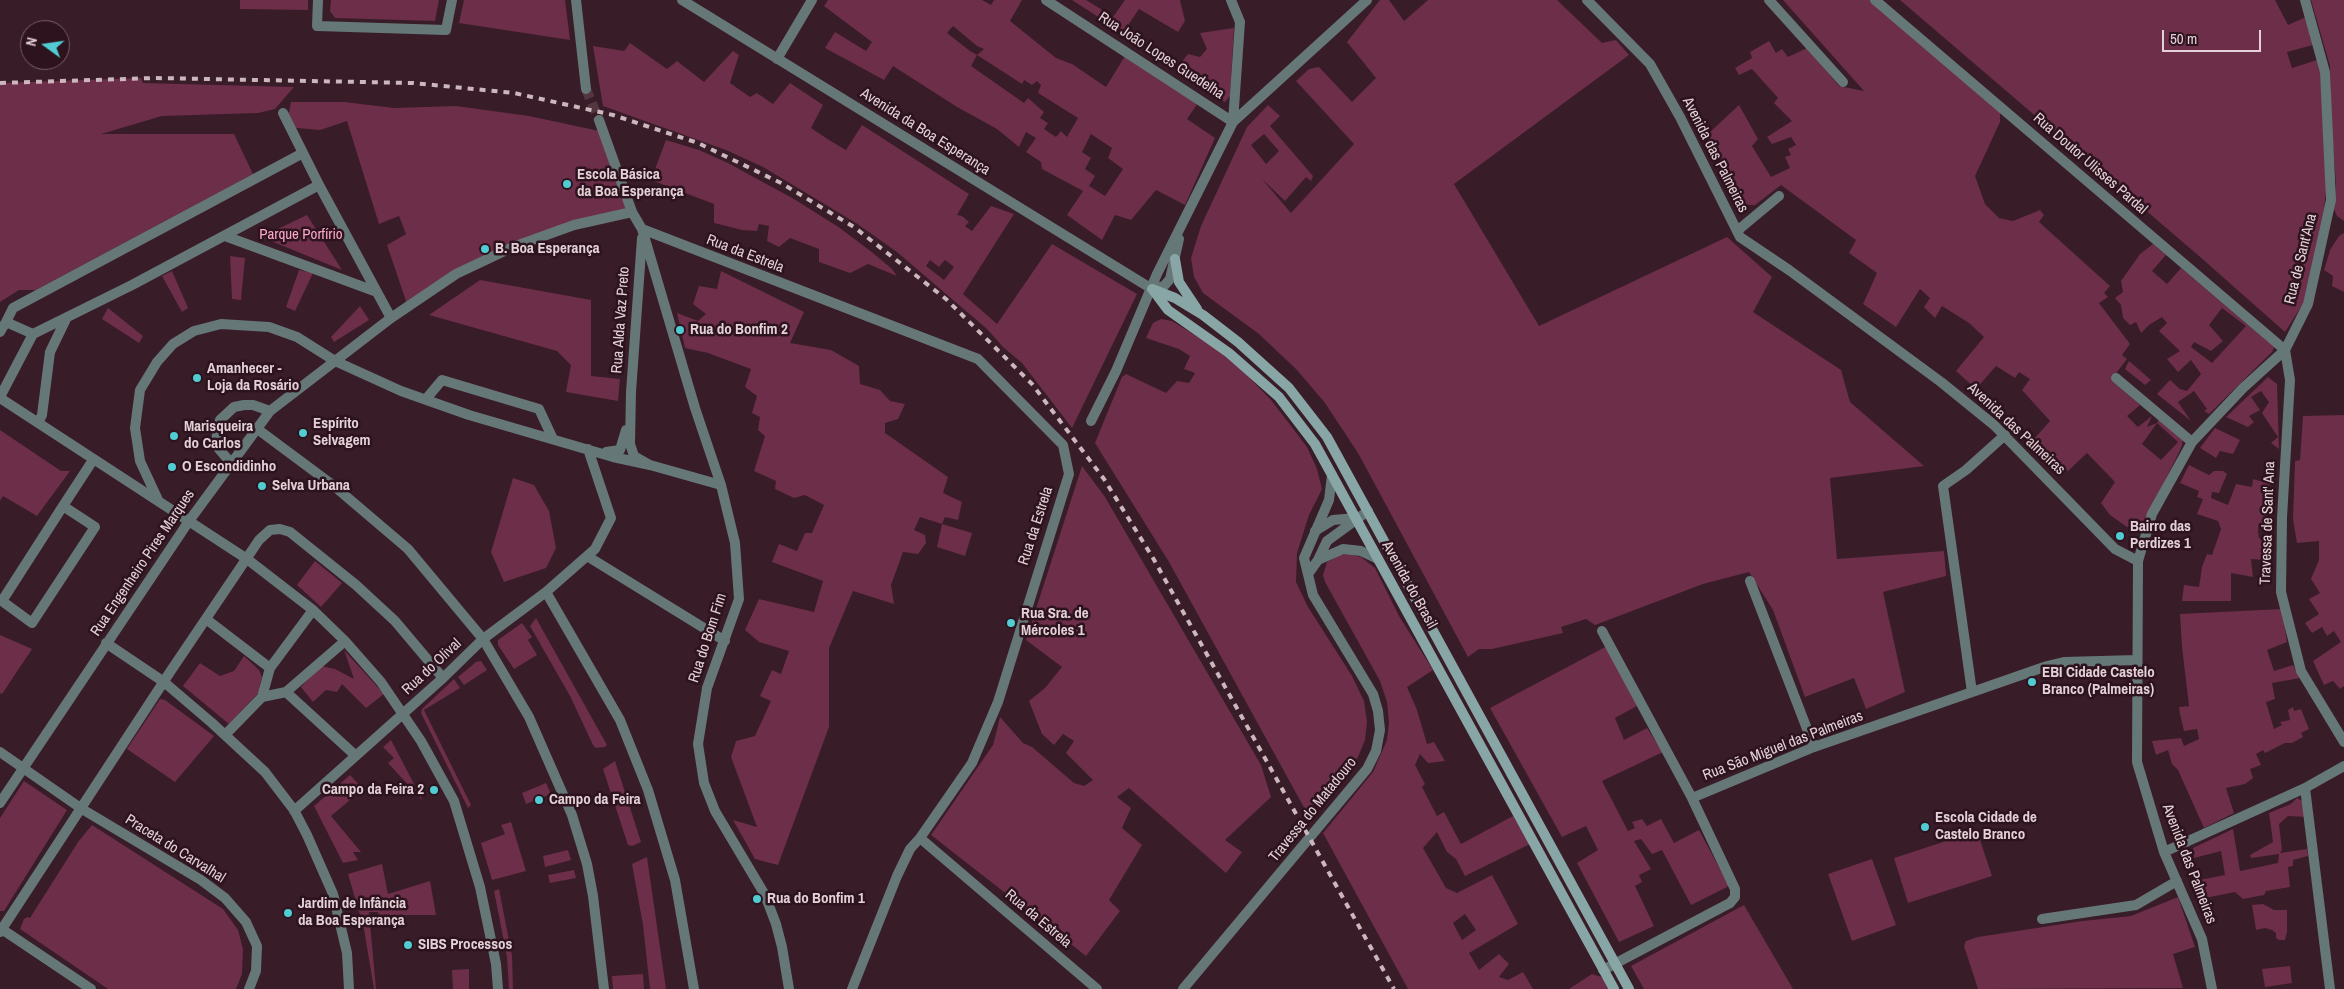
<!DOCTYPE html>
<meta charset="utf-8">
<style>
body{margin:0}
#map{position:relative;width:2344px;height:989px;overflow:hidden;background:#381c27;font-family:"Archivo Narrow",sans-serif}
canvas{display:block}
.north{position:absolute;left:20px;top:20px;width:50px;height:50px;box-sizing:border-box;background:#2d131e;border:1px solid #765f68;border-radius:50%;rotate:284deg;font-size:14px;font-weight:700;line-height:20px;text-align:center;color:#e4d1d7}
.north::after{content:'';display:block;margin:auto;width:18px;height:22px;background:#51ccd2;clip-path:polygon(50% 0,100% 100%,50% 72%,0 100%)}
.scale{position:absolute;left:2162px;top:30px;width:99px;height:22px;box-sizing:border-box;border:2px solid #e4d1d7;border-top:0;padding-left:6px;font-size:15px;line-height:18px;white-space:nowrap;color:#e4d1d7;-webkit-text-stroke:4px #2d131e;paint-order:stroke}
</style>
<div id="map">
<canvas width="2344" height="989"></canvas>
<div class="north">N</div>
<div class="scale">50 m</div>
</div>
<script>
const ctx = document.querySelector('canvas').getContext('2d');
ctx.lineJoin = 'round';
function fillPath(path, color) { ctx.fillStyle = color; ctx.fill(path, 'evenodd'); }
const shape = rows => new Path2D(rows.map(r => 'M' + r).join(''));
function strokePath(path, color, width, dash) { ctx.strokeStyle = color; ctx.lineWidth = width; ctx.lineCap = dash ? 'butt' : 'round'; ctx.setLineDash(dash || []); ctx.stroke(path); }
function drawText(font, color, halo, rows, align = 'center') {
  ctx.font = font + ' "Archivo Narrow",sans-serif'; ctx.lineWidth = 5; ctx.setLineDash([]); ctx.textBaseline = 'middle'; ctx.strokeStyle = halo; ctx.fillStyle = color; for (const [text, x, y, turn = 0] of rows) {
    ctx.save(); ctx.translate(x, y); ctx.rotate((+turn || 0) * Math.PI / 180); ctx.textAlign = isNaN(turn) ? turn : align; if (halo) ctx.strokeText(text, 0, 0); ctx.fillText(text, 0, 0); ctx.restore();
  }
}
fillPath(shape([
 [240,0,308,0,308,10,240,9],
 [331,0,439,0,435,21,335,18,330,11],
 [464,0,565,0,570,40,459,23],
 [828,0,982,0,991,5,994,0,1022,0,1010,21,1056,58,1072,64,1106,87,1125,56,1198,103,1187,119,1215,138,1185,205,1156,190,1131,220,1115,215,1102,240,1067,215,1083,191,1042,169,1041,162,1026,152,1036,138,1026,132,1019,147,997,129,957,107,893,66,884,80,825,48,835,32,866,51,872,42,824,6],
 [953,26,977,46,984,49,977,55,970,51,947,33],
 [977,55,1022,84,1024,80,1032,85,1037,81,1041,85,1038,93,1078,118,1067,137,1061,131,1056,137,1044,129,1048,123,1040,118,1044,112,1028,98,1024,103,971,66],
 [1091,134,1112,148,1108,158,1123,169,1105,196,1089,186,1095,176,1085,169,1091,158,1082,152],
 [1072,0,1086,0,1104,11,1100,18],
 [1125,0,1180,0,1185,21,1178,32,1139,9,1122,34,1108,24],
 [1380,0,1389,0,1404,21,1428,0,1557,0,1602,43,1616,40,1629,55,1454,184,1539,326,1727,237,1772,277,1753,312,1841,370,1850,402,1924,466,1830,478,1837,559,1944,551,1946,576,1883,592,1905,692,1866,709,1854,678,1805,697,1773,610,1749,572,1703,584,1595,625,1586,619,1561,627,1563,633,1492,649,1479,649,1468,657,1358,453,1325,403,1297,370,1259,334,1203,293,1194,277,1191,258,1201,226,1247,127,1268,105,1280,116,1270,126,1313,176,1311,181,1306,177,1285,201,1262,179,1291,213,1354,144,1296,81,1309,69,1319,67,1352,102,1376,78,1347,42],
 [1264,134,1279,151,1266,164,1251,145],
 [1783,0,1870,0,2000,112,2000,122,1975,176,1985,204,1999,218,2013,221,2040,210,2044,215,2039,222,2110,286,2104,293,2108,297,2099,303,2130,344,2122,355,2127,359,2111,380,2140,405,2127,416,2138,427,2152,416,2147,427,2157,423,2159,419,2183,438,2182,446,2143,525,2127,527,2110,515,2101,503,2115,482,2087,453,2068,471,2034,439,2050,421,2022,390,2030,379,2019,372,2015,378,1996,366,1976,389,1956,371,1984,337,1969,323,1942,306,1935,318,1924,307,1930,298,1920,289,1896,327,1863,304,1877,273,1849,253,1856,240,1781,185,1755,205,1749,205,1742,203,1708,134,1739,105,1758,139,1752,146,1771,177,1790,168,1785,157,1791,155,1788,149,1796,145,1791,137,1772,144,1767,137,1792,121,1774,103,1778,98,1752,69,1739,75,1735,68,1752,58,1750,52,1769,41,1776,53,1782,49,1788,57,1807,48,1839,86,1864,91],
 [2157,423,2178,442,2161,460,2142,444],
 [1900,0,2275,0,2288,25,2306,17,2313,45,2287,52,2292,68,2317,60,2320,69,2327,181,2324,209,2304,302,2285,332,2199,256],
 [2311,0,2344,0,2344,221,2337,216,2334,209,2336,184,2331,119,2330,66],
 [1234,28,1230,96,1225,102,1212,95,1178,67,1188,54,1200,57,1207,49,1200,33],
 [630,43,667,69,677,61,704,82,733,51,739,55,730,83,750,97,757,93,773,104,790,83,823,105,811,128,829,140,846,150,862,125,969,194,957,215,962,216,969,222,965,226,972,231,991,206,1014,214,963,294,997,324,1052,244,1137,294,1072,428,1022,363,1003,347,987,329,897,252,856,223,763,167,726,150,603,106,593,46,624,51],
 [930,260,939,267,945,260,954,267,944,280,926,266],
 [141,78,143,83,294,87,275,109,258,113,162,116,101,134,234,134,253,174,36,290,19,290,0,302,0,83],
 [291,102,344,102,394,108,456,106,529,116,604,132,632,212,574,225,471,267,408,307,387,245,406,234,399,216,379,224,347,121,320,130,286,127],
 [666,140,699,150,728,163,794,199,840,228,873,253,892,269,897,276,868,264,850,273,819,262,819,249,790,238,779,247,767,241,769,226,759,224,757,231,742,230,714,223,714,204,651,180],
 [307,215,342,270,261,237],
 [2344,233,2344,292,2332,286,2333,276,2324,270,2330,250,2339,236],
 [2153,244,2166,255,2152,271,2167,284,2181,268,2274,347,2272,352,2209,414,2204,411,2207,409,2194,391,2178,402,2191,421,2157,394,2170,380,2180,389,2187,391,2201,374,2191,360,2178,372,2167,359,2180,351,2159,331,2167,323,2162,317,2149,325,2141,333,2136,322,2130,325,2123,318,2121,305,2115,298,2123,292,2121,281,2140,254],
 [2222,308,2246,326,2212,363,2191,347,2194,342,2211,351,2223,341,2209,325],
 [230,256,245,258,241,300,232,299],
 [299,270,313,273,295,311,286,307],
 [172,271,188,308,182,312,162,276],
 [721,271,804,312,790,343,831,350,859,366,860,384,880,390,890,401,905,404,898,419,885,423,885,433,948,477,943,493,962,502,958,520,945,517,942,524,972,533,965,556,937,547,942,524,920,517,914,530,925,535,926,543,918,554,903,552,891,585,894,604,853,591,829,648,829,727,778,865,755,859,733,820,757,827,731,757,736,741,755,736,771,701,760,696,772,670,781,674,789,651,759,642,745,630,759,599,814,612,823,581,772,562,779,544,797,551,805,533,812,533,824,505,805,495,794,498,775,489,776,481,754,471,765,436,758,430,760,417,752,413,757,396,745,387,751,369,708,353,685,348,677,313,698,321,706,314,693,304,699,286,717,289],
 [480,280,591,300,591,376,620,379,618,401,566,392,571,365,557,351,429,315],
 [360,306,369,320,334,342,331,337],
 [108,308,143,336,139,343,102,319],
 [1161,319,1172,321,1218,349,1247,375,1271,400,1288,422,1307,447,1317,469,1322,489,1309,515,1297,553,1296,582,1308,607,1352,676,1364,701,1367,722,1365,740,1358,757,1307,813,1169,562,1095,443,1122,377,1126,374,1166,393,1177,381,1189,383,1195,373,1184,369,1190,356,1179,349,1146,338,1153,323],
 [2129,361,2143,373,2151,380,2145,385,2125,369],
 [2268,377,2277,384,2279,449,2271,443,2278,437,2262,413,2269,402,2261,391,2251,397,2260,410,2249,416,2254,422,2248,427,2226,417],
 [2344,415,2344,686,2340,689,2333,681,2324,685,2313,661,2341,642,2334,631,2327,636,2322,627,2312,633,2305,623,2319,614,2309,599,2320,593,2311,579,2319,560,2319,541,2297,543,2293,519,2295,461,2300,460,2303,416],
 [2215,428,2240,440,2233,454,2220,451,2216,458,2200,448],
 [0,430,61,471,70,471,37,516,3,496,0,501],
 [2189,465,2209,475,2214,471,2223,471,2227,474,2219,493,2212,492,2211,498,2228,505,2236,484,2252,487,2253,479,2270,484,2265,502,2272,506,2271,522,2259,523,2258,532,2259,538,2265,544,2265,560,2251,559,2253,577,2231,573,2231,601,2182,601,2184,585,2199,587,2202,567,2207,554,2212,555,2221,529,2218,521,2197,514,2203,499,2197,497,2199,491,2180,483],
 [1082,466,1105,497,1261,765,1271,797,1225,840,1242,852,1226,873,1129,788,1117,797,1131,808,1122,828,1142,845,1109,900,1120,911,1086,956,931,835,993,745,1000,717,1023,743,1032,747,1074,783,1084,786,1093,780,1066,753,1074,741,1063,734,1054,745,1042,734,1029,701,1045,688,1062,667,1026,640],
 [513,478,534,485,549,511,556,548,546,568,504,582,491,552],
 [1348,554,1361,557,1375,568,1399,616,1433,670,1407,687,1417,710,1427,744,1434,742,1445,761,1428,763,1420,754,1415,765,1425,784,1422,787,1437,816,1444,812,1461,844,1513,816,1530,844,1465,876,1456,859,1447,852,1437,832,1423,848,1446,888,1457,893,1492,875,1518,924,1469,953,1479,970,1499,954,1509,964,1499,977,1508,980,1523,972,1533,989,1408,989,1323,833,1373,772,1387,740,1389,723,1387,702,1380,681,1325,582,1323,575,1327,562,1340,555],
 [1465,914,1476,930,1462,940,1453,923],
 [315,561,342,583,321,607,297,585],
 [2282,609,2287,642,2267,650,2274,671,2293,665,2300,678,2272,683,2275,699,2266,702,2274,729,2282,725,2280,722,2290,720,2288,710,2293,707,2294,711,2301,709,2309,729,2301,733,2303,737,2292,743,2285,743,2265,753,2263,750,2256,754,2261,765,2250,769,2253,778,2245,784,2226,788,2234,813,2204,828,2178,770,2172,764,2168,750,2156,755,2152,741,2181,738,2184,746,2199,739,2197,729,2184,731,2180,714,2179,707,2189,706,2182,647,2180,614],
 [536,618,607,745,605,747,596,748,593,745,570,696,530,626],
 [522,623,532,637,528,640,537,655,514,669,498,645,498,640],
 [0,635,32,649,2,694,0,693],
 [1607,646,1637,706,1615,718,1624,740,1647,728,1663,752,1602,781,1628,831,1635,828,1632,822,1642,819,1647,826,1661,819,1674,843,1699,830,1729,886,1691,905,1662,850,1652,854,1641,839,1634,841,1651,869,1639,875,1642,882,1635,886,1654,926,1619,942,1577,863,1598,850,1586,826,1562,837,1490,708],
 [344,650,384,694,366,708,342,684,337,692,326,690,313,702,301,687,321,666,335,669,354,679],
 [244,656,259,670,262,677,258,693,229,724,183,686,200,663,220,676,234,671],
 [481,661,487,670,464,685,458,677,476,662],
 [454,679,460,688,424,710,471,805,468,808,421,713,422,709],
 [160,699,165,700,214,736,175,782,127,749],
 [391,740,423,801,388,763,394,758,383,747],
 [615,761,641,842,632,846,628,845,603,769],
 [350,775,363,789,331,816,361,852,353,852,358,860,343,863,314,806],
 [24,781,67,810,4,911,0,911,0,818],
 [546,783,551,794,526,804,522,793],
 [2297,798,2307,804,2308,817,2288,816,2279,824,2282,850,2280,853,2307,849,2308,856,2293,860,2293,866,2288,867,2290,887,2266,891,2264,895,2243,899,2235,892,2200,899,2194,881,2225,875,2221,851,2194,858,2193,848,2233,829,2240,871,2278,863,2279,854,2251,858,2250,855,2273,842,2269,813,2291,804],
 [511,822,526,871,492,880,481,843,505,834,501,825],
 [92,825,223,909,238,930,243,949,242,974,236,989,108,989,20,929,24,919,28,917,30,918,78,842],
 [1977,831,1992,876,1908,903,1894,858],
 [568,850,571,860,545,867,543,856],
 [647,857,666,989,650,989,643,925,632,864],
 [1872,859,1896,925,1852,941,1828,874],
 [382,864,388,894,430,881,436,915,379,915,378,912,369,912,376,989,374,989,364,929,348,874],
 [574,870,576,878,550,883,548,875],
 [499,889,512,956,513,989,509,989,507,957,494,891],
 [2178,897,2195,947,2173,954,2183,988,1978,989,1964,946,1966,941,1978,937,2082,921,2131,916],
 [2263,904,2274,910,2287,910,2287,932,2285,940,2279,940,2276,938,2276,933,2272,930,2265,928,2256,930,2252,905],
 [1744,905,1793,989,1644,989,1631,966],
 [2290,966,2292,983,2265,987,2262,969],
 [469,969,469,989,453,989,452,970],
 [643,974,644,989,613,989,612,976],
 [1592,974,1608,979,1614,989,1569,989]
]), '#6c2e49');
strokePath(shape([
 [586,89,599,120]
]), '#523741', 10, [10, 5]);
strokePath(shape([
 [318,0,317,26,446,30,452,0],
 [576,0,586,89],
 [682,0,1152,289],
 [1046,0,1233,122],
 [1231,0,1240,22,1233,122],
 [1587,0,1650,64,1680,117,1740,237,1789,270,1941,382,1994,425,2115,549,2138,561],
 [1769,0,1843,82],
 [1875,0,2285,350],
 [777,59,812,0],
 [283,113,319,185],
 [599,120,632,212,642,229,695,408,721,485,735,543,739,599,707,688,698,744,704,783,715,811,765,895,776,924,782,947,789,989],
 [642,229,978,359,1063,445,1069,474,998,702,972,763,920,838,1097,989],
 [1737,231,1779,196],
 [225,236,377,292],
 [642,238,631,392,630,444,634,456,650,465,721,485],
 [1152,289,1164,286,1170,279,1179,239],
 [6,322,13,308,303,153],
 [0,332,6,322,33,334,132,285,319,185,391,318],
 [2285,350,2290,380,2282,518,2281,592,2301,671,2344,742],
 [2116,378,2192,442],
 [0,397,33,334],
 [0,398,247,559,313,610,345,641,381,682,421,741,454,801,480,887,496,964,498,989],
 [426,399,442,380,539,409,553,439],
 [1091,421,1116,371,1157,274,1233,122,1367,0],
 [38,423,42,415,50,352,67,317],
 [256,428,334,486,408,549,483,639,529,717,572,815,587,864,593,896,604,989],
 [606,452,620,450,626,430],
 [231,463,219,449,216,440,220,420,234,407,244,405,253,405,270,411],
 [159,502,140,461,135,428,140,390,157,362,173,344,194,331,221,324,269,327,297,337,335,361,401,391,469,415,613,457,650,465],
 [63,506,95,527,32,623,2,601,63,506,93,460],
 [1315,531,1333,520,1356,518],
 [587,556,725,641],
 [1318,560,1343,549,1361,551,1378,559],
 [1308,574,1318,560,1327,541,1368,511],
 [1750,581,1814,747],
 [546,592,620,720,648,790,675,880,694,989],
 [206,619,270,668],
 [1602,631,1692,798,1735,889,1735,897,1730,903,1603,970],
 [106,643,164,682,212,723,265,772,294,810,307,835,333,894,347,953,349,989],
 [286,692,356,756],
 [1972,692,1943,486,1966,470,2005,435],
 [262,697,270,668,313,610],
 [225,735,262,697,286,692,345,641],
 [0,752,82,809,201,880,225,898,246,922,257,946,256,971,249,989],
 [2305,788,2330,989],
 [1692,798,1814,747,2047,666,2064,662,2136,660],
 [0,803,189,521,270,411,391,318,456,274,513,247,574,225,632,212],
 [294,811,443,678,483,639,546,592,595,549,611,518,588,449],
 [2164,852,2305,788,2344,766],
 [2042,919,2136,905,2177,881],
 [0,928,91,989],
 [0,932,170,672,259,540,270,530,280,529,290,532,356,585,395,621,443,678],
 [852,989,897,876,910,849,920,838],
 [1183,989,1367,769,1376,751,1380,730,1378,711,1373,694,1313,595,1304,558,1329,500,1332,475],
 [2212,989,2202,939,2164,852,2137,762,2138,561,2152,514,2192,442,2243,388,2285,350,2308,304,2331,200,2325,72,2305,0]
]), '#667778', 10);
strokePath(shape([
 [1175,259,1179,282,1197,309],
 [1152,289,1175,298,1203,315,1238,342,1289,388,1327,437,1629,989],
 [1153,290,1168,310,1229,353,1279,397,1315,444,1614,989]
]), '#89a6a7', 10);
strokePath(shape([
 [0,83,155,78,413,83,514,93,613,115,698,143,781,183,854,227,946,299,1032,384,1104,479,1153,558,1394,989]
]), '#cbb7bd', 4, [6, 6]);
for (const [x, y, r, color] of [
 [567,184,5,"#51ccd2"],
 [485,249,5,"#51ccd2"],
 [680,330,5,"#51ccd2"],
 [197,378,5,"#51ccd2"],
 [303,433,5,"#51ccd2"],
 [174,436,5,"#51ccd2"],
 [172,467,5,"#51ccd2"],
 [262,486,5,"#51ccd2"],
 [2120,536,5,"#51ccd2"],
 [1011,623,5,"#51ccd2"],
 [2032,682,5,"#51ccd2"],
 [434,790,5,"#51ccd2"],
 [539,800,5,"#51ccd2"],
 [1925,827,5,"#51ccd2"],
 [757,899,5,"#51ccd2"],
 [288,913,5,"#51ccd2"],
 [408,945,5,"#51ccd2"]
]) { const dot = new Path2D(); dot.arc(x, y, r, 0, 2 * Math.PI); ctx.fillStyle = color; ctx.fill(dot); strokePath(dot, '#2d131e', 2); }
drawText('15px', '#e4d1d7', '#2d131e', [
 ["Rua João Lopes Guedelha",1161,56,33],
 ["Avenida da Boa Esperança",925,132,32],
 ["Avenida das Palmeiras",1715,155,63],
 ["Rua Doutor Ulisses Pardal",2090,164,41],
 ["Rua da Estrela",745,254,21],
 ["Rua de Sant'Ana",2301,259,-76],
 ["Rua Alda Vaz Preto",621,320,-86],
 ["Avenida das Palmeiras",2016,429,43],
 ["Travessa de Sant' Ana",2268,523,-88],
 ["Rua da Estrela",1036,526,-72],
 ["Rua Engenheiro Pires Marques",143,563,-56],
 ["Avenida do Brasil",1409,585,61],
 ["Rua do Bom Fim",708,638,-72],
 ["Rua do Olival",432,667,-43],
 ["Rua São Miguel das Palmeiras",1783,746,-21],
 ["Travessa do Matadouro",1313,810,-51],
 ["Praceta do Carvalhal",175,849,32],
 ["Avenida das Palmeiras",2189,864,69],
 ["Rua da Estrela",1038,919,40]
]);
drawText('bold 15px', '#e4d1d7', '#2d131e', [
 ["Escola Básica",577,175],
 ["da Boa Esperança",577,192],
 ["B. Boa Esperança",495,249],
 ["Rua do Bonfim 2",690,330],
 ["Amanhecer -",207,369],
 ["Loja da Rosário",207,386],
 ["Espírito",313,424],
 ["Selvagem",313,441],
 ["Marisqueira",184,427],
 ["do Carlos",184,444],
 ["O Escondidinho",182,467],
 ["Selva Urbana",272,486],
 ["Bairro das",2130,527],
 ["Perdizes 1",2130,544],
 ["Rua Sra. de",1021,614],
 ["Mércoles 1",1021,631],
 ["EBI Cidade Castelo",2042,673],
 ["Branco (Palmeiras)",2042,690],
 ["Campo da Feira 2",424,790,"right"],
 ["Campo da Feira",549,800],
 ["Escola Cidade de",1935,818],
 ["Castelo Branco",1935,835],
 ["Rua do Bonfim 1",767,899],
 ["Jardim de Infância",298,904],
 ["da Boa Esperança",298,921],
 ["SIBS Processos",418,945]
], 'left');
drawText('15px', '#fca9c9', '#2d131e', [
 ["Parque Porfírio",301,235]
]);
</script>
